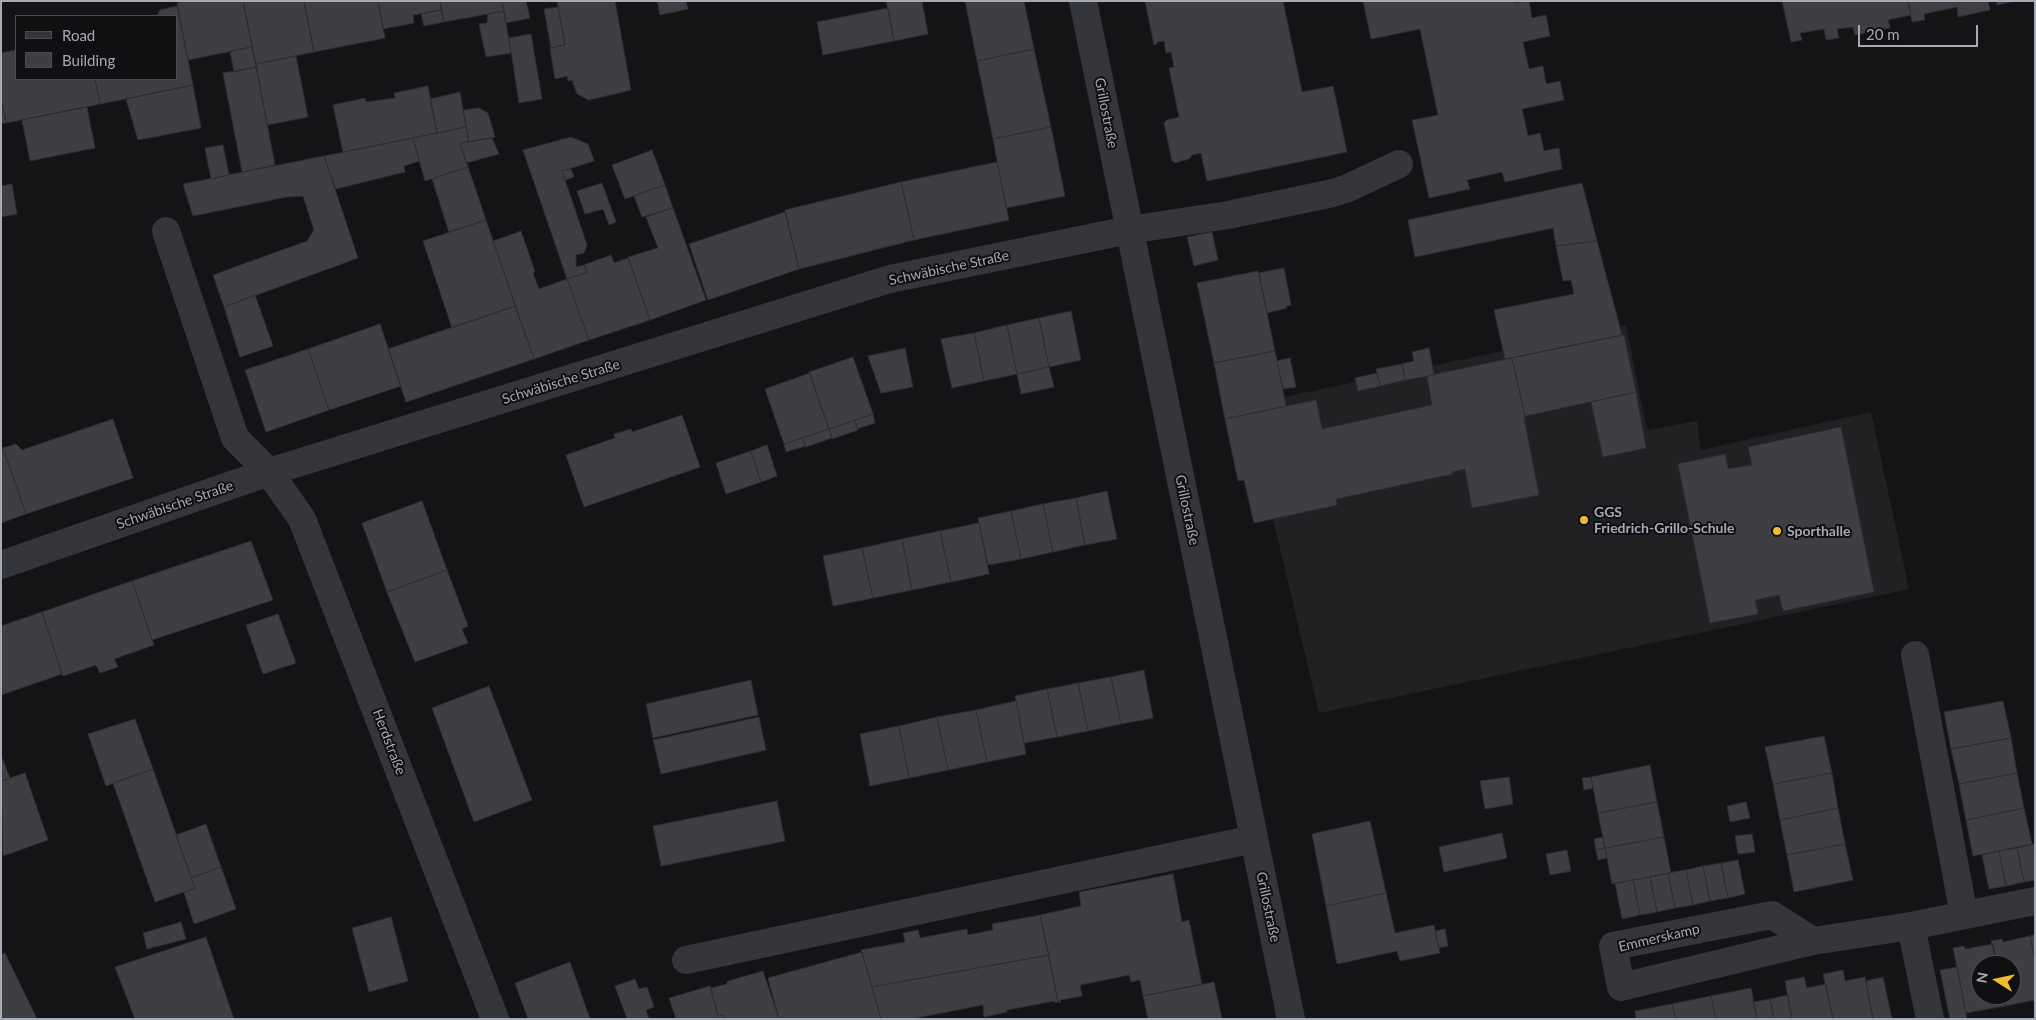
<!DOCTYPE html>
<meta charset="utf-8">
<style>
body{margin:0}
#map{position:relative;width:2036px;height:1020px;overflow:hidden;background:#141416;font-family:Lato,sans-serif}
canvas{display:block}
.frame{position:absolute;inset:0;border:2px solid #a6aab6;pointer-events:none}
.legend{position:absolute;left:15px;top:15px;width:162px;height:65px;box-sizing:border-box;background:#100f11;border:1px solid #4c4d53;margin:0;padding:6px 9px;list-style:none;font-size:15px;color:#a6aab6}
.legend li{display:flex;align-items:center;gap:10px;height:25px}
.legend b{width:25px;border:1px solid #4c4d53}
.north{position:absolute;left:1971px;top:955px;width:50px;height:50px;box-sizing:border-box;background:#100f11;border:1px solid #4c4d53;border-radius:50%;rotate:280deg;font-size:14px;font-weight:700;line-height:20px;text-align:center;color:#a6aab6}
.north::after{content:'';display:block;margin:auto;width:18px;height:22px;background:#f1bc32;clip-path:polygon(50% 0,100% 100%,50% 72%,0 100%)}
.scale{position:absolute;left:1858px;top:25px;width:120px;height:22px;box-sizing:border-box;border:2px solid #a6aab6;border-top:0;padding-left:6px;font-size:15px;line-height:18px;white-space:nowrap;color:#a6aab6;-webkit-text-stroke:4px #100f11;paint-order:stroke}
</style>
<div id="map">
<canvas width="2036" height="1020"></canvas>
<div class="frame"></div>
<ul class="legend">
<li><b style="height:6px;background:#35363b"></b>Road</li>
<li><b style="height:14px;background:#3f3f43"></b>Building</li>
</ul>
<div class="north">N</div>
<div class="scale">20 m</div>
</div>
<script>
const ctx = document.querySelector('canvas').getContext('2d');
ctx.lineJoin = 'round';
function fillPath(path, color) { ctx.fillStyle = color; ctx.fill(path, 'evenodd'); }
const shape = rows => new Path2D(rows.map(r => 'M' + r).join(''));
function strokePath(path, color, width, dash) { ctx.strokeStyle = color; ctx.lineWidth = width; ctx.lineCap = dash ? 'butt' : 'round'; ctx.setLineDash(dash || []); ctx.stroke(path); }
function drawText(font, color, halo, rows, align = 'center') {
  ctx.font = font + ' Lato,sans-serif'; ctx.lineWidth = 4; ctx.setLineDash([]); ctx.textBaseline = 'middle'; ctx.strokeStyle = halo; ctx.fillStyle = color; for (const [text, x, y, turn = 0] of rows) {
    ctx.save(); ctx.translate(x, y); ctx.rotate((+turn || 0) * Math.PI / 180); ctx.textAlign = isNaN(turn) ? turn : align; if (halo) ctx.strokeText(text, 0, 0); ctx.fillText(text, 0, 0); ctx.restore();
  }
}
fillPath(shape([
 [1626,325,1647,430,1697,421,1701,450,1871,412,1909,589,1319,713,1246,405]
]), '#212023');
const building = shape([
 [185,1,243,1,252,47,188,60,177,3,185,1],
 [243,1,304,1,314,52,256,64,243,1],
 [304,1,378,1,385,38,314,52,304,1],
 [378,1,440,1,441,10,413,15,414,23,383,29,378,1],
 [440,1,502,1,504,11,444,22,440,1],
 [502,1,526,1,530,18,506,23,502,1],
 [557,1,615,1,631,90,589,100,577,94,572,80,568,81,567,76,555,79,550,48,565,45,557,1],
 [657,1,686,1,688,9,660,15,657,1],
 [886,1,922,1,928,34,894,41,886,1],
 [965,1,1024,1,1034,49,977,61,965,1],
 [1145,1,1283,1,1302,92,1333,86,1347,152,1207,181,1201,153,1192,155,1189,159,1175,163,1172,161,1164,123,1167,120,1179,117,1169,68,1174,67,1171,52,1166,53,1164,41,1157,42,1157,44,1154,45,1145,1],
 [1363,1,1514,1,1515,3,1529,1,1532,18,1546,15,1550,36,1523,42,1529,69,1543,66,1546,84,1560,81,1564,100,1522,109,1528,136,1540,133,1544,151,1559,148,1562,169,1505,182,1502,172,1467,180,1470,189,1429,198,1412,120,1438,115,1420,29,1371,39,1363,1],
 [1782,1,1908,1,1911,15,1888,20,1890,28,1855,35,1853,27,1837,29,1839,38,1826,40,1824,29,1800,33,1802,40,1791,42,1782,1],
 [1908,1,1988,1,1990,10,1958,17,1957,7,1924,14,1925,20,1912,22,1908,1],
 [1997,1,2015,1,1997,5,1997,1],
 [177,6,193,85,100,104,95,79,176,79,176,16,157,16,160,10,177,6],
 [558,7,565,45,551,48,544,9,558,7],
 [888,8,894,41,823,55,817,22,888,8],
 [441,10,444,22,424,26,421,14,441,10],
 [504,11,511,53,486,57,479,24,487,23,488,14,504,11],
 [531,34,542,99,519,103,509,38,531,34],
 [252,47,256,67,234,72,230,51,252,47],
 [1034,49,1051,127,993,139,977,61,1034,49],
 [16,50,16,79,95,79,100,104,6,123,1,98,1,53,16,50],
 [296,56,308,117,267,125,256,64,296,56],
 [256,67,275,165,242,172,223,73,256,67],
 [193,85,201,128,138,140,126,99,193,85],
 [428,86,437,133,343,152,333,105,365,98,366,102,395,98,394,93,428,86],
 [460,92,466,127,437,133,430,99,460,92],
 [1,98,6,123,1,124,1,98],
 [87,107,95,148,30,161,22,120,87,107],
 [479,108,488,113,495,137,469,142,463,110,479,108],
 [466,127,469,142,460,143,468,167,425,181,413,138,466,127],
 [1051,127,1065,196,1006,208,993,139,1051,127],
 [571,137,588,144,594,161,562,171,587,245,584,253,576,255,576,267,584,265,587,272,567,279,523,150,571,137],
 [413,138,419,161,404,166,405,172,336,189,324,156,413,138],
 [492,138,499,154,466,163,460,143,492,138],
 [223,145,229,175,211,179,205,148,223,145],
 [652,150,665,185,625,199,612,165,652,150],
 [324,156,358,258,224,307,213,275,307,241,314,230,303,196,287,197,193,216,183,184,324,156],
 [997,162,1009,220,914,240,901,182,997,162],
 [468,167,486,220,449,232,432,179,468,167],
 [571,169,574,177,565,180,562,171,571,169],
 [901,182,914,240,799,269,785,210,901,182],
 [602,183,616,222,609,225,603,209,585,214,577,191,602,183],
 [1582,183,1597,241,1556,246,1553,228,1415,257,1408,220,1582,183],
 [12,184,17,214,1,217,1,186,12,184],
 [665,185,673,208,642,217,634,196,665,185],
 [673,208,706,300,650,320,628,257,658,248,646,217,673,208],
 [785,212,799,269,708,300,689,244,785,212],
 [486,220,515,306,452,328,423,241,486,220],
 [521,231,535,272,533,273,539,289,567,279,589,340,534,359,493,241,521,231],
 [1212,232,1218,260,1194,266,1187,237,1212,232],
 [1597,241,1622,335,1505,359,1494,310,1574,294,1571,280,1563,281,1556,246,1597,241],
 [611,255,614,263,628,258,650,320,589,340,567,279,587,272,584,265,611,255],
 [1284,268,1291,305,1286,306,1287,308,1267,313,1259,273,1284,268],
 [1258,271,1275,351,1214,363,1197,283,1258,271],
 [255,295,273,346,240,357,224,307,255,295],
 [515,306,534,359,406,402,388,349,515,306],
 [1071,311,1081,360,1049,367,1039,318,1071,311],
 [1039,318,1049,367,1017,374,1007,325,1039,318],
 [380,324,401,386,329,410,308,349,380,324],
 [1007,325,1017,374,984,381,974,333,1007,325],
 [974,333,984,381,952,388,941,339,974,333],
 [1624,335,1636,392,1525,416,1512,358,1624,335],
 [905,348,913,387,881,393,868,356,905,348],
 [1429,348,1434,375,1405,380,1402,364,1414,361,1412,352,1429,348],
 [308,349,329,410,266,432,245,370,308,349],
 [1275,351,1286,406,1225,419,1214,363,1275,351],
 [853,357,873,414,829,429,809,372,853,357],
 [1290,358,1296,387,1283,389,1277,361,1290,358],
 [1512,358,1525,416,1524,418,1539,495,1472,508,1465,469,1452,472,1452,474,1336,499,1337,505,1254,523,1244,480,1238,481,1225,419,1316,400,1322,429,1432,405,1427,376,1512,358],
 [1402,364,1405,380,1380,386,1376,369,1402,364],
 [1049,367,1054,387,1021,394,1017,374,1049,367],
 [810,373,829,429,784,444,765,389,810,373],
 [1377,373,1380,386,1358,391,1355,378,1377,373],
 [1636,392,1646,448,1603,457,1591,402,1636,392],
 [873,414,875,423,857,429,855,420,873,414],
 [682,415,700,467,584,507,566,455,615,438,614,434,631,429,632,432,682,415],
 [113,419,133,478,26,514,3,448,16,444,22,450,113,419],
 [855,420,858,430,832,439,829,429,855,420],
 [1841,427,1874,592,1783,611,1779,595,1755,600,1758,614,1710,623,1678,464,1725,454,1728,469,1752,465,1748,447,1841,427],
 [829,429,832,438,806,447,802,438,829,429],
 [802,438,806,446,786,452,784,444,802,438],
 [767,445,777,476,761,482,751,451,767,445],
 [3,448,26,514,1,523,1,449,3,448],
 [751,451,761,482,726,494,716,463,751,451],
 [1107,491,1117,539,1085,545,1076,498,1107,491],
 [1076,498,1085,545,1053,552,1043,504,1076,498],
 [422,501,447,570,387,592,362,523,422,501],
 [1043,504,1053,552,1021,559,1011,511,1043,504],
 [1011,511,1021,559,988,565,978,518,1011,511],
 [979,523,989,574,951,582,940,531,979,523],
 [940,531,951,582,912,590,902,539,940,531],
 [902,539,912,590,873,598,862,548,902,539],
 [251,541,273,600,152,640,132,581,251,541],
 [862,548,873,598,833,606,823,556,862,548],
 [447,570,468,626,462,629,468,643,415,662,387,592,447,570],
 [132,581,154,645,114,659,118,667,100,673,96,665,63,676,42,612,132,581],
 [42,612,62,674,1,695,1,626,42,612],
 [278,614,296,663,263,674,246,625,278,614],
 [1144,670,1153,718,1121,724,1111,677,1144,670],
 [1111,677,1121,724,1088,731,1078,683,1111,677],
 [751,680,758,715,653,738,646,704,751,680],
 [1078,683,1088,731,1057,737,1047,689,1078,683],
 [489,686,532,800,474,822,432,708,489,686],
 [1047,689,1057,737,1024,743,1015,696,1047,689],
 [1016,701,1026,754,987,762,976,710,1016,701],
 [2003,701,2011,738,1951,749,1944,712,2003,701],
 [976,710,987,762,948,770,937,717,976,710],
 [759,717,766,750,661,774,653,740,759,717],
 [937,717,948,770,909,778,899,726,937,717],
 [135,719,153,769,106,786,88,734,135,719],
 [899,726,909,778,870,786,860,734,899,726],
 [1824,736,1832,773,1773,784,1765,747,1824,736],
 [2011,738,2017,773,1959,784,1951,749,2011,738],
 [1,755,10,778,1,781,1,755],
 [1650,765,1657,802,1598,813,1591,777,1650,765],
 [153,769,195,888,155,902,113,783,153,769],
 [25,773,48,840,3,856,1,781,25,773],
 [1832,773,1838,808,1780,820,1773,784,1832,773],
 [2017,773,2024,808,1966,820,1959,784,2017,773],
 [1509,777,1513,804,1485,809,1480,781,1509,777],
 [1591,777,1593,788,1584,790,1582,778,1591,777],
 [777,801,785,841,661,866,653,826,777,801],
 [1657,802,1664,837,1605,848,1598,813,1657,802],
 [1746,802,1750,818,1730,822,1727,806,1746,802],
 [1838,808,1845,844,1787,855,1780,820,1838,808],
 [2024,808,2032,844,1973,856,1966,820,2024,808],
 [1370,821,1386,893,1326,906,1312,834,1370,821],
 [206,824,221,867,191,878,176,835,206,824],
 [1502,833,1507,858,1444,872,1439,847,1502,833],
 [1752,834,1755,852,1738,854,1735,836,1752,834],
 [1603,837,1605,848,1596,850,1594,839,1603,837],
 [1664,837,1671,873,1612,884,1605,848,1664,837],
 [1845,844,1853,880,1794,892,1787,855,1845,844],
 [2034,844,2035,880,2024,882,2017,848,2034,844],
 [1605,848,1607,858,1598,860,1596,850,1605,848],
 [2017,848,2024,882,2006,886,1999,851,2017,848],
 [1567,850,1571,871,1550,875,1546,854,1567,850],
 [1999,851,2006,886,1989,889,1982,855,1999,851],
 [1738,860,1745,894,1728,898,1721,863,1738,860],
 [1721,863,1728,898,1710,901,1703,866,1721,863],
 [1703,866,1710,901,1693,905,1686,870,1703,866],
 [221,867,236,909,194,924,184,892,195,888,191,878,221,867],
 [1686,870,1693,905,1675,908,1668,873,1686,870],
 [1668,873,1675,908,1657,912,1650,877,1668,873],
 [1173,874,1182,922,1189,920,1202,984,1143,996,1140,980,1131,982,1129,975,1080,985,1082,996,1060,1000,1061,1002,1058,1002,1040,915,1081,906,1079,892,1173,874],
 [1650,877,1657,912,1640,915,1633,880,1650,877],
 [1633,880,1640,915,1622,919,1615,883,1633,880],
 [1386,893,1395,933,1434,925,1440,953,1400,961,1397,951,1337,964,1326,906,1386,893],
 [1040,915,1049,955,872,987,861,950,905,942,903,933,918,930,920,938,967,929,968,935,993,930,992,924,1040,915],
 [391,917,408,981,369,992,352,928,391,917],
 [181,922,186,939,147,949,143,933,181,922],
 [1445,929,1448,946,1439,948,1435,931,1445,929],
 [2035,935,2035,960,2030,936,2035,935],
 [2030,936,2035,960,2035,1000,2005,1006,2003,995,2011,995,2011,965,1997,965,1991,941,2002,939,2003,942,2030,936],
 [206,937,234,1019,135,1019,115,967,206,937],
 [1993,944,1997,965,1981,965,1981,995,2003,995,2005,1006,1966,1013,1953,948,1964,946,1965,949,1993,944],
 [862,952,881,1019,779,1019,768,978,862,952],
 [5,953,37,1019,1,1019,1,954,5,953],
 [1049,955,1058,1002,1055,1003,1055,1001,1007,1010,1007,1012,984,1017,983,1005,911,1019,881,1019,872,987,1049,955],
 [570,962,590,1019,528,1019,515,983,570,962],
 [1957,967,1966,1013,1967,1019,1950,1019,1940,970,1957,967],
 [1843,970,1845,981,1865,977,1873,1019,1833,1019,1823,974,1843,970],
 [763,971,779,1019,724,1019,723,1015,718,1016,710,986,712,988,726,984,728,981,763,971],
 [1804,977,1807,988,1826,984,1833,1019,1792,1019,1785,981,1804,977],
 [1883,977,1892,1019,1873,1019,1866,981,1883,977],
 [635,979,639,989,647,987,654,1007,646,1010,649,1019,627,1019,615,986,635,979],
 [1214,982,1222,1019,1148,1019,1143,996,1214,982],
 [710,986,718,1016,723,1015,724,1019,676,1019,669,998,710,986],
 [1751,988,1757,1019,1716,1019,1711,996,1751,988],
 [1788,995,1792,1019,1774,1019,1770,999,1788,995],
 [1711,996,1716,1019,1676,1019,1672,1004,1711,996],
 [1770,999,1774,1019,1757,1019,1753,1002,1770,999],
 [1672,1004,1676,1019,1636,1019,1635,1011,1672,1004]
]);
fillPath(building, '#3f3f43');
strokePath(building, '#2f2e32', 1);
strokePath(shape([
 [1083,1,1291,1019],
 [166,231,235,438,269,472,302,519,495,1019],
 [1,565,269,472,890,279,1129,230,1228,215,1333,193,1348,188,1399,164],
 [1915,655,1964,915],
 [1911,926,1930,1019],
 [1813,941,1772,915,1613,946,1621,987,1813,941,1911,926,2035,901],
 [686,960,1254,839]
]), '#35363b', 28);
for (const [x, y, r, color] of [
 [1584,520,5,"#f1bc32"],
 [1777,531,5,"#f1bc32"]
]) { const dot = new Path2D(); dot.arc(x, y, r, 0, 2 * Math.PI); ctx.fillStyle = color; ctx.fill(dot); strokePath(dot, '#100f11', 2); }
drawText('14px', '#a6aab6', '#100f11', [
 ["Grillostraße",1106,113,79],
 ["Schwäbische Straße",949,268,-12],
 ["Schwäbische Straße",561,382,-17],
 ["Schwäbische Straße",175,505,-19],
 ["Grillostraße",1187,510,78],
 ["Herdstraße",389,742,69],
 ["Grillostraße",1268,907,78],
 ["Emmerskamp",1659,938,-13]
]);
drawText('bold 14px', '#a6aab6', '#100f11', [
 ["GGS",1594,512],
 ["Friedrich-Grillo-Schule",1594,528],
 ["Sporthalle",1787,531]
], 'left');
</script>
